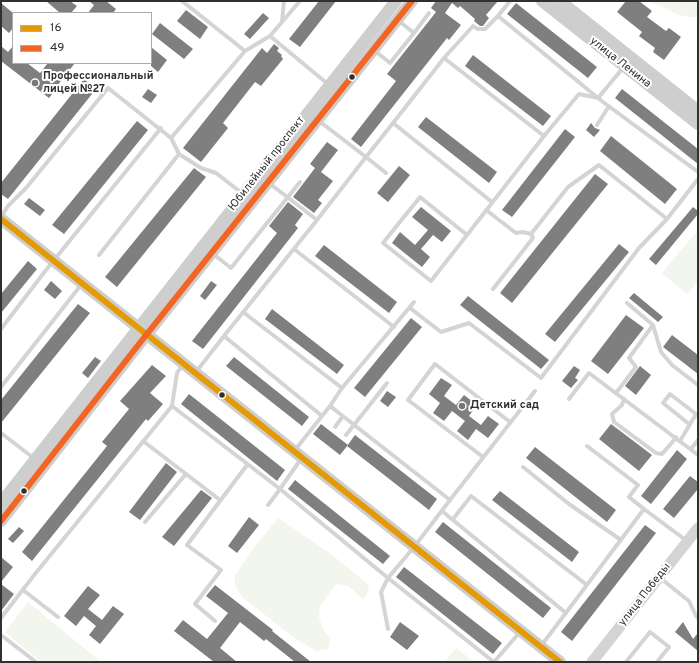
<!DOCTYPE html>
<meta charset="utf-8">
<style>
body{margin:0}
#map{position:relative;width:699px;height:663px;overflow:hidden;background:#fff;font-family:Overpass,sans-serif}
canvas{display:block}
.frame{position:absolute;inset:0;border:2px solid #303030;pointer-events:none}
.legend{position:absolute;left:12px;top:12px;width:140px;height:52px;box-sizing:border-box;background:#fff;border:1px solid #acacac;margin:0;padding:5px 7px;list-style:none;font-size:12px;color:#303030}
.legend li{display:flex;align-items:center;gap:8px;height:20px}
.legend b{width:20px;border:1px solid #acacac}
</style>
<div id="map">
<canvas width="699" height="663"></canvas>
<div class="frame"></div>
<ul class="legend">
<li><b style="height:5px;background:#e39a05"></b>16</li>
<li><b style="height:5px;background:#f26522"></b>49</li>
</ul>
</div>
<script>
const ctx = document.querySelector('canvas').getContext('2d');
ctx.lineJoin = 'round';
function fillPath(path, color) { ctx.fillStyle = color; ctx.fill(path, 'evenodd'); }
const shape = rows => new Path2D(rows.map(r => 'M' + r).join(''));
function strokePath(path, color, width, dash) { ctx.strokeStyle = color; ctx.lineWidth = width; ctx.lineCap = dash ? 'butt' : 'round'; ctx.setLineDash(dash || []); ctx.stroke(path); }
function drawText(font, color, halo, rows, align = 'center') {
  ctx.font = font + ' Overpass,sans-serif'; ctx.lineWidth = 4; ctx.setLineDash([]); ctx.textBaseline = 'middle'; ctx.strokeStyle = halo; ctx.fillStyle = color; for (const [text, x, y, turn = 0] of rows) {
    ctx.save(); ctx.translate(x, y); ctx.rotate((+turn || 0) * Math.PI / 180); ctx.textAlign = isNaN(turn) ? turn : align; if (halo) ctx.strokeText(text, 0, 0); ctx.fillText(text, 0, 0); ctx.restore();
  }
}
fillPath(shape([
 [649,1,698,1,698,18,679,15],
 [698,230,698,281,687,294,662,273],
 [278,518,331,554,369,585,367,595,363,599,348,586,336,584,320,606,319,617,323,629,330,638,328,649,316,651,296,639,242,597,235,585,235,575,255,546],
 [28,602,101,662,41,662,5,632],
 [456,648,472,660,471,662,445,662]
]), '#f2f6ed');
fillPath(shape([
 [46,1,70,1,77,6,71,13,60,13],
 [89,1,106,1,116,9,113,13,88,13,94,5],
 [319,1,336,1,300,47,289,39],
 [436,1,498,1,486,15,489,18,483,26,480,26,474,21,475,19,460,6,458,8,452,3,445,13,461,25,449,40,447,38,361,147,351,139,396,81,387,74,436,12,431,8],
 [626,1,639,1,652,11,647,17,666,31,669,28,681,37,664,60,653,52,655,48,639,36,642,32,617,12],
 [1,3,13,13,13,28,9,33,1,26],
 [516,3,597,67,588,78,507,14],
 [186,10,208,27,200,39,177,21],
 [263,13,269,18,250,39,244,34],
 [160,23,193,49,184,59,152,34],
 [274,44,279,48,277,51,282,55,281,56,283,59,261,86,255,82,223,123,228,128,201,162,183,148,262,48,267,53],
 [1,46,8,52,13,46,13,63,27,63,40,73,48,63,75,63,57,86,58,87,49,98,1,61],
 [151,47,167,60,158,72,151,66],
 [473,55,551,116,543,126,465,66],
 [84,79,96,89,8,199,1,194,1,183],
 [148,89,157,95,151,103,142,97],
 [622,89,698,149,698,164,615,98],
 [426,117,497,172,489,183,418,127],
 [137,121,148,130,64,234,52,225],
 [591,123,595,128,600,130,594,137,586,130],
 [565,129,575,137,512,217,502,210],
 [611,136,677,189,665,204,600,151],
 [327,142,338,150,321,172,333,181,318,200,322,203,314,213,293,197,315,168,310,164],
 [399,166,410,175,388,202,377,193],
 [194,168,206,177,117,287,105,277],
 [595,174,608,184,512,303,500,293],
 [29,198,45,210,40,216,24,204],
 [288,202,303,214,295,225,298,228,203,349,192,341,277,233,269,226],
 [421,207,451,231,442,242,433,235,421,249,430,257,422,267,392,243,400,232,415,245,428,230,412,217],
 [693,207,698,211,698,214,656,265,649,259],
 [619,244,629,252,555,342,545,334],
 [324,245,397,302,389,313,315,256],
 [28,261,37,269,1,313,1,294],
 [51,281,62,291,55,299,44,290],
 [211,281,217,285,205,300,200,296],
 [634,293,663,317,658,322,629,298],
 [468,296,549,360,541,369,460,305],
 [78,304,90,313,1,423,1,400],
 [272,309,344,365,337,374,265,319],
 [626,315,644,328,608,374,591,361],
 [411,318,422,327,365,397,354,388],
 [672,335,698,355,698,374,663,347],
 [95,357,101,361,88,378,82,373],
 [234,357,309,417,302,426,226,366],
 [152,365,166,376,150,393,163,404,148,421,146,419,32,561,22,552,107,446,102,442,129,409,120,401],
 [574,366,580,370,575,378,578,380,571,388,562,381],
 [640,366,651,375,636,395,625,386],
 [441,378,452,385,444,396,456,405,464,395,477,405,469,416,481,425,488,416,499,424,488,438,476,429,468,440,457,431,465,421,452,411,444,421,433,413,440,403,429,394],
 [387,391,396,397,388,407,380,401],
 [189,394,285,470,277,481,181,404],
 [321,424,348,445,340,455,313,434],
 [611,424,652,455,639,471,599,439],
 [355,435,437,499,429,510,347,446],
 [535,447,616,510,607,522,526,458],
 [677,450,687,459,651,504,641,496],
 [166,463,177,472,140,520,129,512],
 [690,476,698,482,698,489,674,518,663,509],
 [295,480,390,556,383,564,288,489],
 [201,490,212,498,174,546,162,537],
 [500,491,579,552,572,562,492,500],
 [249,517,259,525,237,553,228,546],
 [443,522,551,608,543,618,435,532],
 [645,525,656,533,572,641,561,632],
 [19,527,24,531,13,543,8,539],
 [1,557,13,567,1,582],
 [404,567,502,643,493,654,396,577],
 [1,584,14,594,1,611],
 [215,585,273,630,272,631,311,662,295,662,266,639,264,641,240,622,220,648,237,662,214,662,174,631,183,620,207,639,228,613,206,596],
 [88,586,100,595,88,609,102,620,113,606,124,614,100,644,89,635,96,626,84,616,76,626,64,616],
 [400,622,419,636,407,650,390,637],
 [683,622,693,639,698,633,698,651,675,632]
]), '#7f7f7f');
strokePath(shape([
 [182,1,245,51],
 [510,1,498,16,603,102,698,172],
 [399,21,414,33,429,13],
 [282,22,284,1],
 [270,36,300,1],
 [375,51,390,63,414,33],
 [444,58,544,136,467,235,431,281,383,243,420,197,467,235],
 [597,125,609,106],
 [544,136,579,94,598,98,623,68],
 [171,138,245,51,270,36,329,85],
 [386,173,366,157,393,123],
 [269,183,317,220,224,336,322,416,295,450],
 [492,202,393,123,444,58,473,26,478,29,485,29,498,16],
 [486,210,516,233,523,232,531,234],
 [1,217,8,206,26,188,108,88,171,138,179,154],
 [317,220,366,157,319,121],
 [294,249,394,327],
 [212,253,231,268,300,182],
 [99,255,179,154,201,168,216,173,243,194],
 [493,289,533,238,531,234,568,187,599,165,667,219],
 [627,303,653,325,661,352,672,365,698,385],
 [410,308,441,332,469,323,541,378,639,248,667,219,698,179],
 [243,312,342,388],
 [1,329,46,270,161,128],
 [183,364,177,373,172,406,280,489,301,459],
 [196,372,224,336],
 [1,387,81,285],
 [616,393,636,367,629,358,653,325],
 [569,399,589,373,698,455],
 [624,399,622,405,612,414,614,422,656,453,662,454,675,439,676,437],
 [322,416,330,406],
 [335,427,343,416],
 [1,433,35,459],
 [346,435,387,383],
 [143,441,220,500],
 [680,441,696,414,670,394,663,403,689,424],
 [587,446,638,485,629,497,644,509],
 [691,449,698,440],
 [483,457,408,400,435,364,510,422],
 [523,467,569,504,621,540],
 [450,500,535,391],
 [268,505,280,489,388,578,494,662],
 [442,511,566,613],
 [453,519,471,496,587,585],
 [145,522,186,474],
 [659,577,689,601,696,616,698,618],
 [23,590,58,617],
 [1,618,35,574,172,406],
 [215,621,195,604,221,570,187,545,247,465],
 [388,629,381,592,388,578,414,547,450,500,330,406,342,388,414,302],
 [1,635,36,662],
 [541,646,644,509,687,541],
 [494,662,519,633],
 [626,662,650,632,669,647,657,662]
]), '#d4d4d4', 4);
strokePath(shape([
 [592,662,698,528]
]), '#d4d4d4', 11);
strokePath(shape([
 [542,1,698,124],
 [560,1,698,111],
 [1,219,560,662],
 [1,503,396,1],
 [1,521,139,344,412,1]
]), '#cecece', 12);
strokePath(shape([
 [1,219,560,662]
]), '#e39a05', 6);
strokePath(shape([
 [1,521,139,344,412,1]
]), '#f26522', 6);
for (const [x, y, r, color] of [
 [352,77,3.5,"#303030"],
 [35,83,4,"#787878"],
 [222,395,3.5,"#303030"],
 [462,406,4,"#787878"],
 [24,491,3.5,"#303030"]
]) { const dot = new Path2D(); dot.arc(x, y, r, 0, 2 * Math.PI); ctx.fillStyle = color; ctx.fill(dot); strokePath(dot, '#fff', 1.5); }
drawText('11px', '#303030', '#fff', [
 ["улица Ленина",620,63,38],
 ["Юбилейный проспект",267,164,-52],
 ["улица Победы",645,595,-52]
]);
drawText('bold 11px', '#303030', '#fff', [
 ["Профессиональный",43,77],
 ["лицей №27",43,90],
 ["Детский сад",470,406]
], 'left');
</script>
